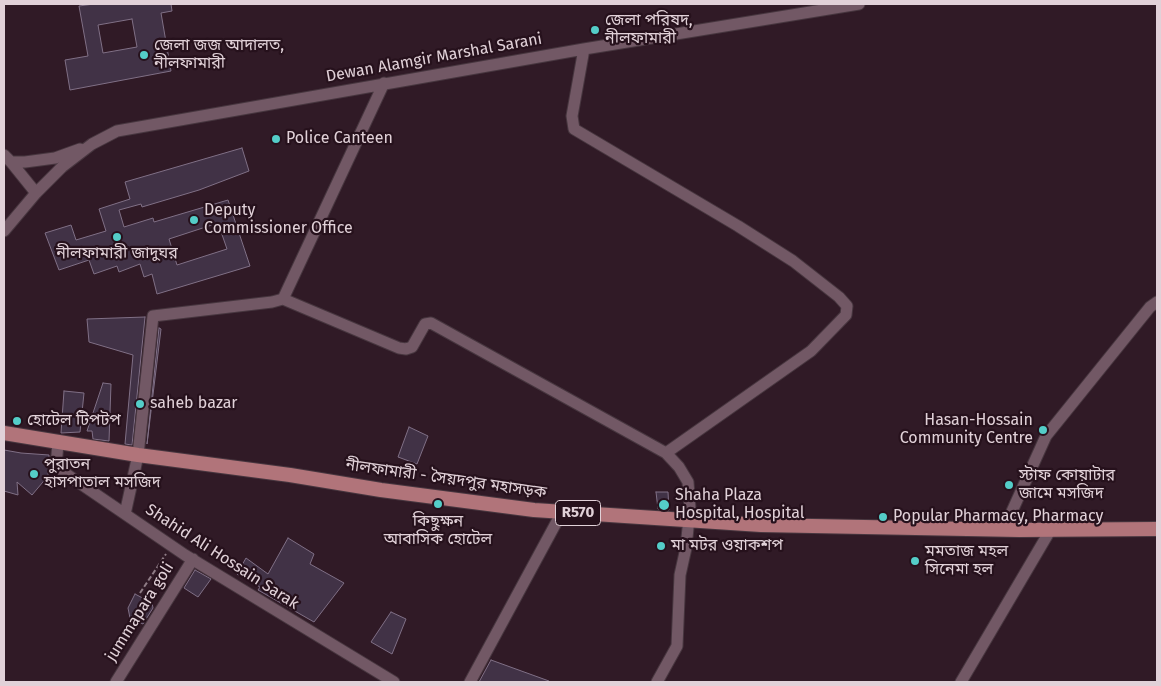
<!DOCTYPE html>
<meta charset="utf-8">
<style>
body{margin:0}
#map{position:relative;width:1161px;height:686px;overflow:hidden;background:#301a26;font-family:"Fira Sans",sans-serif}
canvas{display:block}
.frame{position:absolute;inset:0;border:5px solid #e1d1d8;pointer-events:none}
</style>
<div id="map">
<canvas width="1161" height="686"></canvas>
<div class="frame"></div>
</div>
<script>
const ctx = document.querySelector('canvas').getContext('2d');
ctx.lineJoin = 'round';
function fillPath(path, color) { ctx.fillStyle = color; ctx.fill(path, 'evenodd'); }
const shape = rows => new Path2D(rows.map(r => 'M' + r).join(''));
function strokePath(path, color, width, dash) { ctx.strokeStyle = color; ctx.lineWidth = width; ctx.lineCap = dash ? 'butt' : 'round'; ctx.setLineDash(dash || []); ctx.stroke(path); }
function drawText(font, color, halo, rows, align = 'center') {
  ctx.font = font + ' "Fira Sans","Noto Sans Bengali",sans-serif'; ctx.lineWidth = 4.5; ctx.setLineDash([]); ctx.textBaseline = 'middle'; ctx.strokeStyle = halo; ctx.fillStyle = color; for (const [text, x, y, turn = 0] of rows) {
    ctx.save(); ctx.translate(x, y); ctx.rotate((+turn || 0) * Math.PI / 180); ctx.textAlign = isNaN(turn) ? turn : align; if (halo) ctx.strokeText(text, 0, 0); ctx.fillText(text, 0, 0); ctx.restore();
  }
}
const building = shape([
 [94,4,171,4,172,11,161,13,171,71,70,90,65,60,88,56,79,6,94,4],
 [132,19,137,47,103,53,98,25,132,19],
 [242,148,249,171,199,190,142,207,141,204,119,210,124,227,153,218,154,222,228,200,250,266,157,294,152,274,144,277,140,264,119,272,117,266,94,274,89,260,59,270,45,233,71,225,76,240,106,231,99,209,130,199,125,182,242,148],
 [218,223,227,249,177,265,169,239,218,223],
 [145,317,132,445,125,444,133,355,89,342,87,319,145,317],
 [159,328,161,329,147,444,159,328],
 [103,383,111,384,109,441,93,439,92,431,87,431,103,383],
 [64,391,84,393,80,432,61,433,64,391],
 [409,427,428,436,417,464,398,457,409,427],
 [4,450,21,453,49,455,48,476,32,495,17,482,18,495,4,491,4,450],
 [656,492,668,492,669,510,658,509,656,492],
 [288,538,314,554,310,564,344,583,314,622,258,590,260,587,237,574,246,558,268,574,288,538],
 [195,570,211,579,198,597,184,588,195,570],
 [135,594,152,603,153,608,143,624,130,618,128,608,135,594],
 [391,612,406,619,392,654,371,642,391,612],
 [491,660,549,681,549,682,479,682,491,660]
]);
fillPath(building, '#413246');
strokePath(building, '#807086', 1);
const minor = shape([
 [584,49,572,116,574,129,738,226,793,261,839,297,847,306,846,315,811,351,666,453],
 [4,155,11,162,36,193],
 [11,162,25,162,55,158,80,149],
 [4,231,36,193,62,167,92,144,117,131,584,49,859,4],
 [283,299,384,83],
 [58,443,56,467,185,555,394,682],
 [125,514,138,455,153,316,272,302,283,299,399,348,406,349,412,347,425,324,431,323,666,453,679,467,688,482,690,508,686,548,680,575,677,646,657,682],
 [1004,529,1046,436,1150,307,1157,302],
 [116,682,193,559],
 [470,682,562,512],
 [961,682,1051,529]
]);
const major = shape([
 [4,433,138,455,290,475,381,490,534,510,761,525,1019,530,1157,529]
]);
strokePath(minor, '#47363f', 13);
strokePath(major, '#47363f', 16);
strokePath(shape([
 [140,593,166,554]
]), '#8f7c86', 2, [5, 2.5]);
strokePath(minor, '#725865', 11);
strokePath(major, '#b1747a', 14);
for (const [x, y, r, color] of [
 [595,30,5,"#54cdc8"],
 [144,55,5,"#54cdc8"],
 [276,139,5,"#54cdc8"],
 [194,220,5,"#54cdc8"],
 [117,237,5,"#54cdc8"],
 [140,404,5,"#54cdc8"],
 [17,421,5,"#54cdc8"],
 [1043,430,5,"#54cdc8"],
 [34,474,5,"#54cdc8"],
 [1009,485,5,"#54cdc8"],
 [438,504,5,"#54cdc8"],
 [664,505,6,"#54cdc8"],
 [883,517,5,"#54cdc8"],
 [661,546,5,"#54cdc8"],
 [915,561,5,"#54cdc8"]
]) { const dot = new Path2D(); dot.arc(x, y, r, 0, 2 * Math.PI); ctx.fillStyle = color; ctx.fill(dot); strokePath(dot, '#26111c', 2); }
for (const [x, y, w] of [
 [578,513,45]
]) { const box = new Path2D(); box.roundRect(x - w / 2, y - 12.5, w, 25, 4); ctx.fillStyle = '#26111c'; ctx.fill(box); strokePath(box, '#e1d1d8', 1); }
drawText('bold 15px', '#e1d1d8', null, [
 ["R570",578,513]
]);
drawText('16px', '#e1d1d8', '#26111c', [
 ["জেলা পরিষদ,",605,21],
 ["নীলফামারী",605,39],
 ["জেলা জজ আদালত,",154,46],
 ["নীলফামারী",154,64],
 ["Police Canteen",286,139],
 ["Deputy",204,211],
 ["Commissioner Office",204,229],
 ["নীলফামারী জাদুঘর",117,254,"center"],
 ["saheb bazar",150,404],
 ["হোটেল টিপটপ",27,421],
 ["Hasan-Hossain",1033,421,"right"],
 ["Community Centre",1033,439,"right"],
 ["পুরাতন",44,465],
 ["হাসপাতাল মসজিদ",44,483],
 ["স্টাফ কোয়াটার",1019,476],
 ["জামে মসজিদ",1019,494],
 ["Shaha Plaza",675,496],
 ["Hospital, Hospital",675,514],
 ["Popular Pharmacy, Pharmacy",893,517],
 ["কিছুক্ষন",438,522,"center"],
 ["আবাসিক হোটেল",438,540,"center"],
 ["মা মটর ওয়াকশপ",671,546],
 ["মমতাজ মহল",925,552],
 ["সিনেমা হল",925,570]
], 'left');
drawText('16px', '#e1d1d8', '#26111c', [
 ["Dewan Alamgir Marshal Sarani",434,58,-10],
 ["নীলফামারী - সৈয়দপুর মহাসড়ক",446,479,8],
 ["Shahid Ali Hossain Sarak",222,557,33],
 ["jummapara goli",140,612,-58]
]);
</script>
